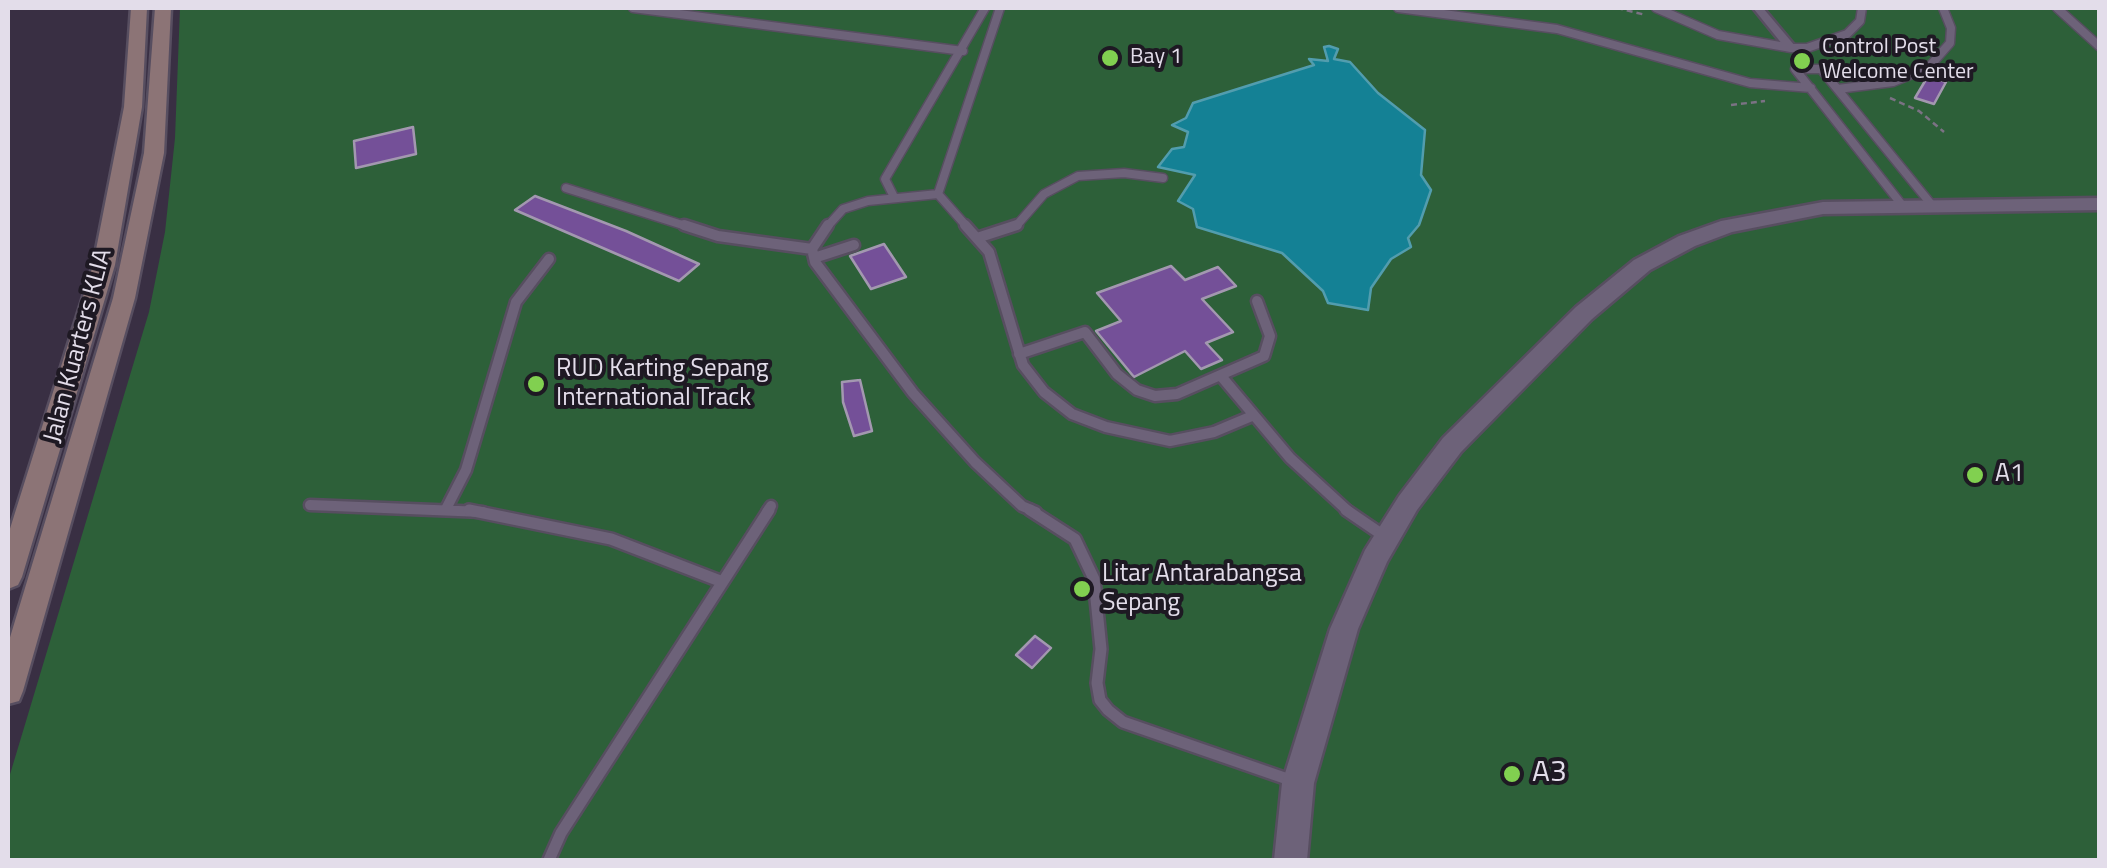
<!DOCTYPE html>
<style>
body{margin:0}
#map{position:relative;width:2107px;height:868px;overflow:hidden;background:#392f43;font-family:"Titillium Web",sans-serif}
canvas{display:block}
.frame{position:absolute;inset:0;border:10px solid #e3ddea;pointer-events:none}
</style>
<div id="map">
<canvas width="2107" height="868"></canvas>
<div class="frame"></div>
</div>
<script>
const ctx = document.querySelector('canvas').getContext('2d');
ctx.lineJoin = 'round';
function fillPath(path, color) { ctx.fillStyle = color; ctx.fill(path, 'evenodd'); }
const shape = rows => new Path2D(rows.map(r => 'M' + r).join(''));
function strokePath(path, color, width, dash) { ctx.strokeStyle = color; ctx.lineWidth = width; ctx.lineCap = dash ? 'butt' : 'round'; ctx.setLineDash(dash || []); ctx.stroke(path); }
function drawText(font, color, halo, rows, align = 'center') {
  ctx.font = font + ' "Titillium Web",sans-serif'; ctx.lineWidth = 8; ctx.setLineDash([]); ctx.textBaseline = 'middle'; ctx.strokeStyle = halo; ctx.fillStyle = color; for (const [text, x, y, turn = 0] of rows) {
    ctx.save(); ctx.translate(x, y); ctx.rotate((+turn || 0) * Math.PI / 180); ctx.textAlign = isNaN(turn) ? turn : align; if (halo) ctx.strokeText(text, 0, 0); ctx.fillText(text, 0, 0); ctx.restore();
  }
}
fillPath(shape([
 [180,8,2099,8,2099,860,8,860,8,781,149,312,165,232,175,138]
]), '#2d6039');
const water = shape([
 [1329,46,1338,49,1334,59,1350,62,1378,93,1425,130,1421,175,1431,190,1419,225,1408,238,1411,247,1391,259,1371,288,1368,310,1328,303,1323,291,1282,253,1197,227,1193,209,1178,201,1195,175,1158,167,1172,149,1184,147,1188,132,1172,125,1186,118,1193,103,1314,65,1309,59,1328,61,1324,47,1329,46]
]);
fillPath(water, '#148195');
strokePath(water, '#529dae', 2.5);
const building = shape([
 [1928,76,1946,82,1934,104,1915,98,1928,76],
 [413,127,416,154,356,168,354,141,413,127],
 [535,196,626,231,699,264,679,281,515,210,535,196],
 [884,244,906,277,871,289,850,256,884,244],
 [1171,266,1185,280,1218,267,1236,286,1202,299,1233,332,1206,343,1222,360,1201,369,1185,351,1134,377,1096,331,1121,321,1097,293,1171,266],
 [860,380,872,431,854,436,843,402,842,382,860,380],
 [1035,636,1051,648,1032,668,1016,655,1035,636]
]);
fillPath(building, '#745098');
strokePath(building, '#a398b0', 2.5);
const serviceFar2 = shape([
 [633,8,963,51],
 [1398,8,1557,29,1750,83,1811,88],
 [1656,8,1718,35,1791,48,1807,48,1847,34,1860,21,1862,8],
 [2057,8,2100,47],
 [1838,89,1893,82,1929,67,1950,43,1951,28,1943,8],
 [566,188,692,228],
 [938,194,968,228],
 [894,197,885,179,985,8],
 [1902,205,1795,69,1821,69,1931,204],
 [826,228,843,209,868,201,938,194,1000,8],
 [1009,228,1017,225,1044,194,1078,176,1124,173,1163,178]
]);
const serviceFar1 = shape([
 [684,225,718,236,812,249],
 [828,225,812,249,815,262,913,393,975,462,1022,506,1036,512],
 [965,225,989,252,1023,365,1044,392,1072,414,1106,427,1170,441,1214,432,1252,416],
 [977,238,1017,225],
 [814,258,854,245],
 [1019,354,1085,332,1117,374,1137,390,1155,396,1177,394,1264,356,1270,336,1257,301],
 [1221,376,1290,458,1349,512],
 [310,505,483,512],
 [447,507,466,470,516,302,549,259],
 [767,512,771,506]
]);
const service = shape([
 [469,510,611,539,720,581],
 [1030,510,1075,539,1094,579,1101,649,1097,683,1100,700,1108,710,1123,722,1296,782],
 [1346,510,1387,538],
 [549,860,561,833,769,510]
]);
const pedestrian = shape([
 [1753,8,1763,8,1795,46,1795,50,1787,50,1753,8]
]);
const tertiary = shape([
 [2100,198,2100,210,1823,214,1732,232,1695,246,1650,270,1592,319,1461,452,1417,510,1387,562,1358,629,1314,783,1307,860,1274,860,1282,783,1330,629,1365,550,1399,496,1443,438,1576,307,1634,260,1679,236,1721,221,1823,202,2100,198]
]);
const secondary = shape([
 [131,8,147,8,142,107,115,265,22,577,18,585,8,589,8,535,93,265,124,107,131,8],
 [155,8,171,8,164,153,135,298,23,691,19,701,8,704,8,644,113,298,144,153,155,8]
]);
strokePath(serviceFar2, '#574e60', 11);
strokePath(serviceFar1, '#574e60', 15);
strokePath(service, '#574e60', 16);
strokePath(pedestrian, '#574e60', 5);
strokePath(tertiary, '#574e60', 5);
strokePath(secondary, '#574e60', 5);
strokePath(shape([
 [1617,8,1646,15],
 [1890,98,1919,111,1944,132],
 [1731,105,1765,101]
]), '#7b7284', 2.5, [6, 4]);
strokePath(serviceFar2, '#6d6279', 8);
strokePath(serviceFar1, '#6d6279', 10);
strokePath(service, '#6d6279', 11);
fillPath(pedestrian, '#6d6279');
fillPath(tertiary, '#6d6279');
fillPath(secondary, '#8c7476');
for (const [x, y, r, color] of [
 [1110,58,10,"#81d050"],
 [1802,61,10,"#81d050"],
 [536,384,10,"#81d050"],
 [1975,475,10,"#81d050"],
 [1082,589,10,"#81d050"],
 [1512,774,10,"#81d050"]
]) { const dot = new Path2D(); dot.arc(x, y, r, 0, 2 * Math.PI); ctx.fillStyle = color; ctx.fill(dot); strokePath(dot, '#1e1923', 4); }
drawText('22px', '#e3ddea', '#1e1923', [
 ["Control Post",1822,48],
 ["Welcome Center",1822,73],
 ["Bay 1",1130,58]
], 'left');
drawText('25px', '#e3ddea', '#1e1923', [
 ["Jalan Kuarters KLIA",79,346,-75]
]);
drawText('25px', '#e3ddea', '#1e1923', [
 ["RUD Karting Sepang",556,370],
 ["International Track",556,399],
 ["A1",1995,475],
 ["Litar Antarabangsa",1102,575],
 ["Sepang",1102,604]
], 'left');
drawText('30px', '#e3ddea', '#1e1923', [
 ["A3",1532,774]
], 'left');
</script>
